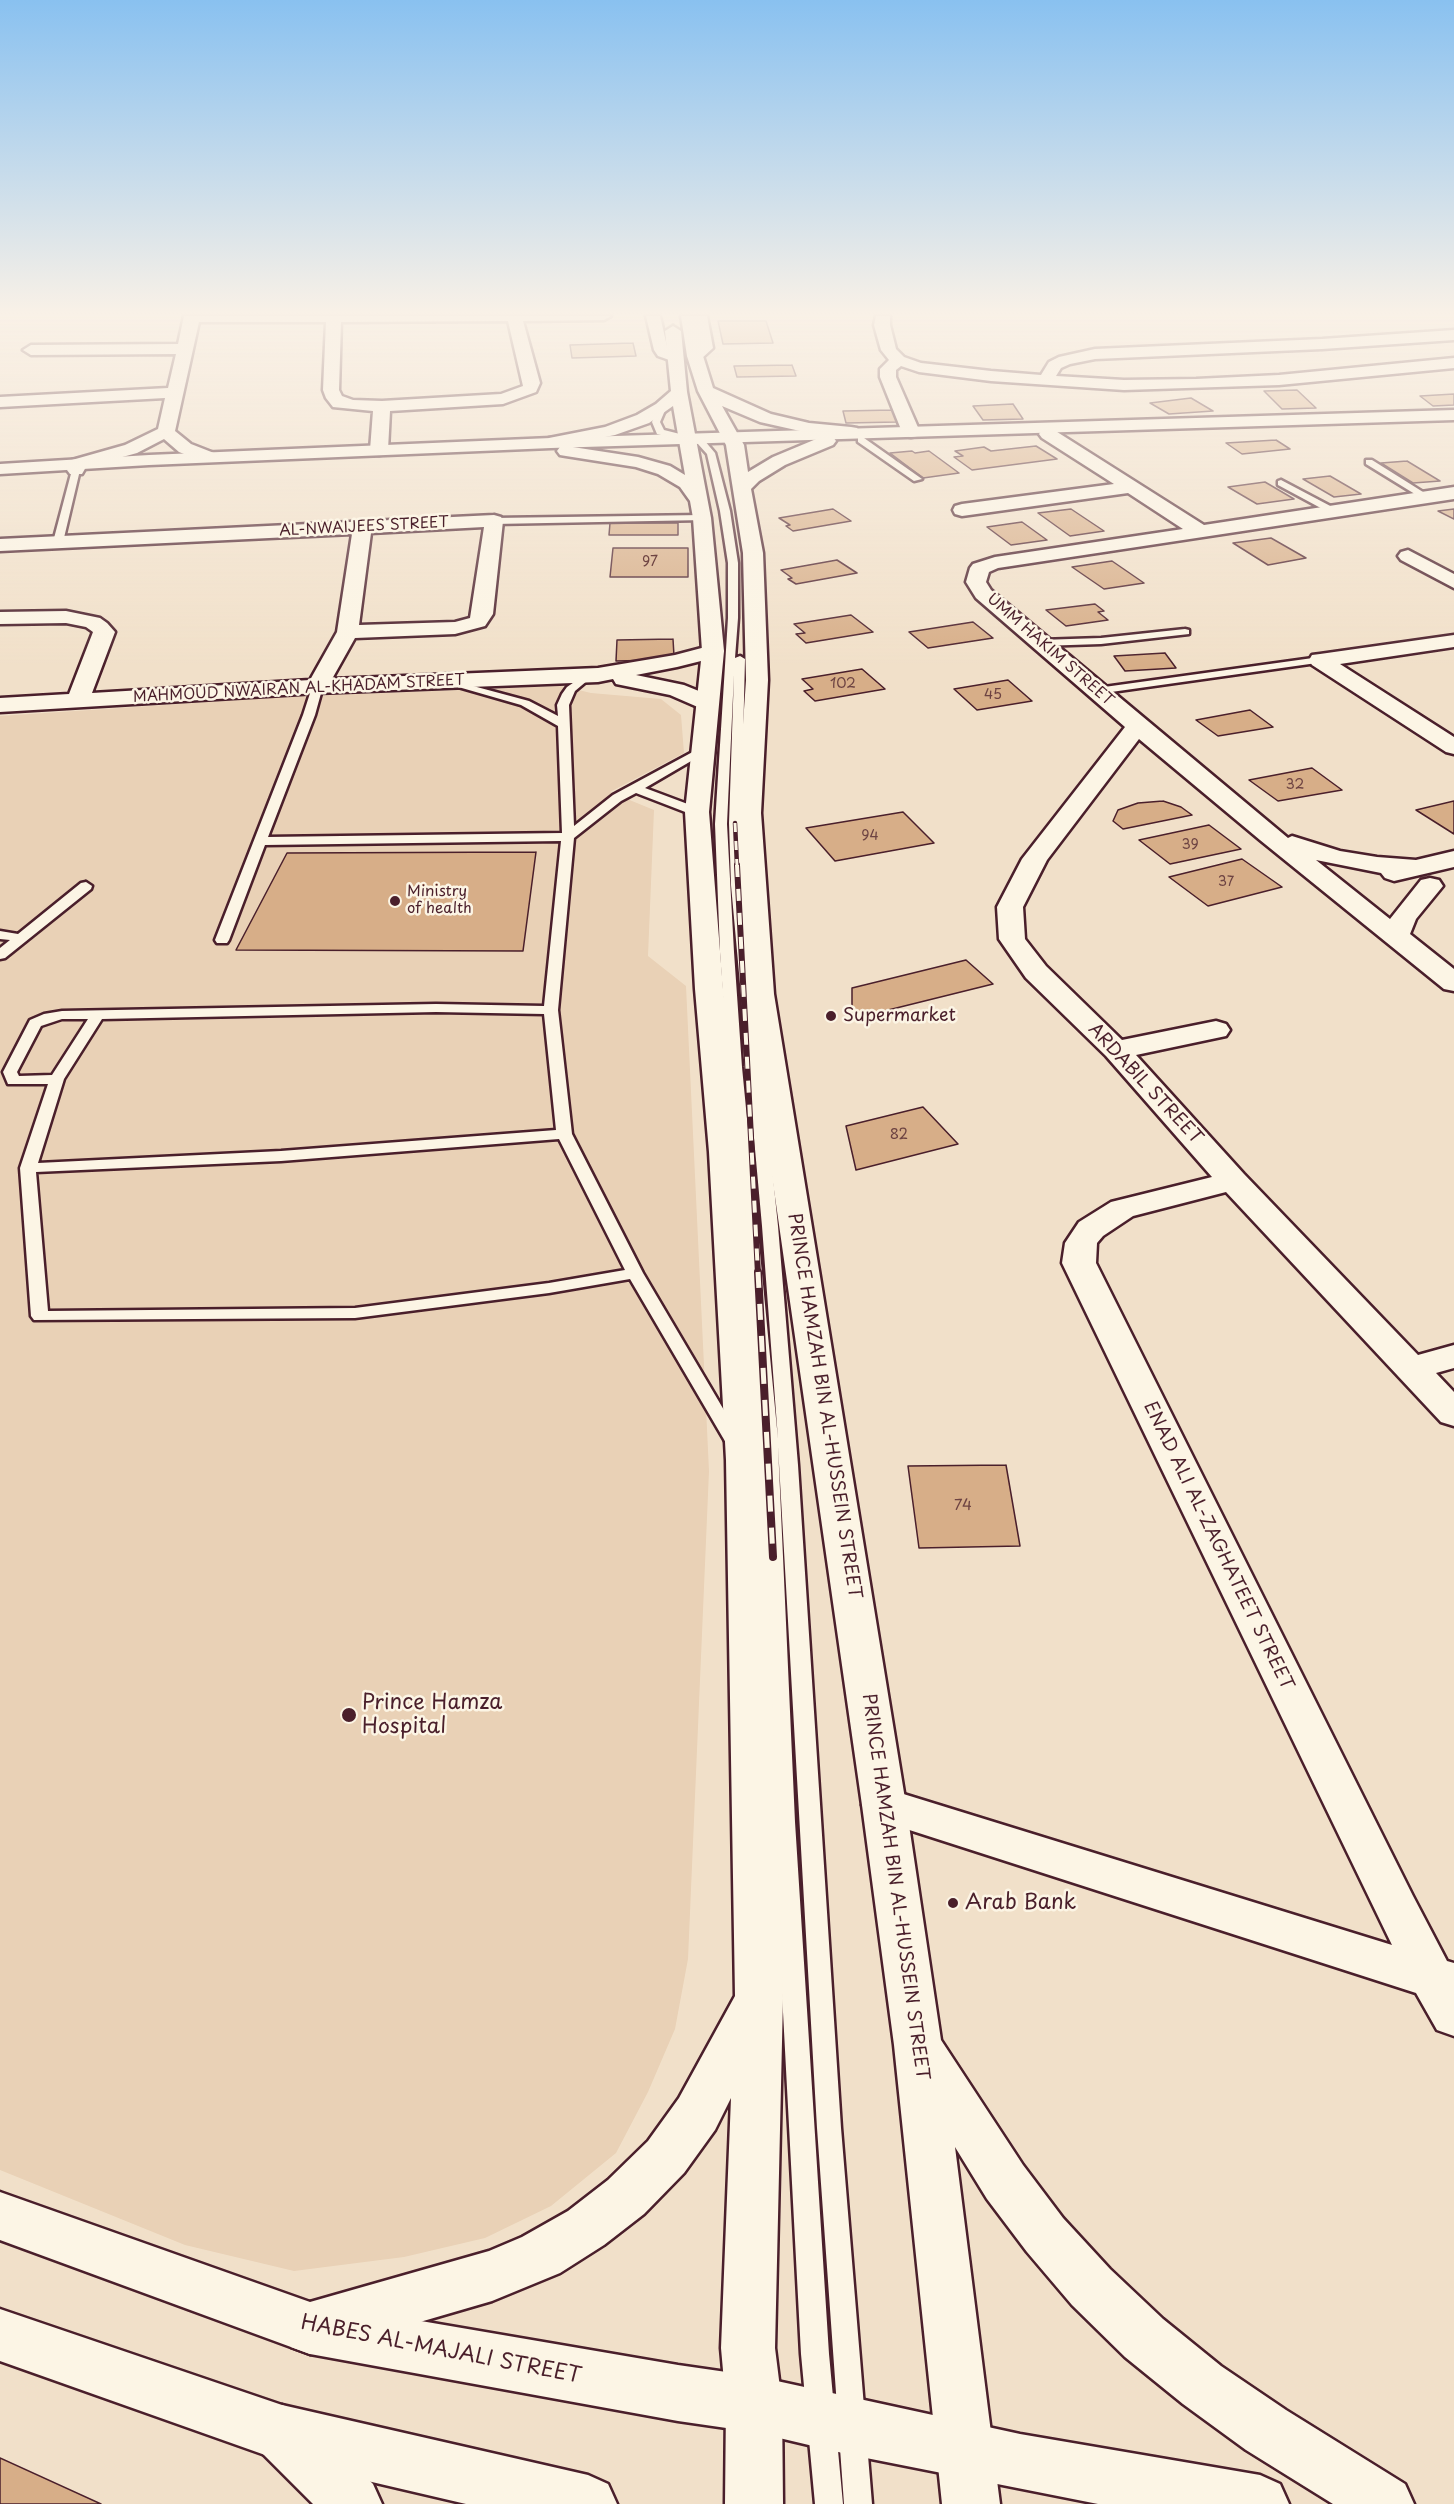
<!DOCTYPE html>
<style>
body{margin:0}
canvas{display:block;background:#f1e0c9}
</style>
<canvas width="1454" height="2504"></canvas>
<script>
const ctx = document.querySelector('canvas').getContext('2d');
ctx.lineJoin = 'round';
function fillPath(path, color) { ctx.fillStyle = color; ctx.fill(path, 'evenodd'); }
const shape = rows => new Path2D(rows.map(r => 'M' + r).join(''));
function strokePath(path, color, width, dash) { ctx.strokeStyle = color; ctx.lineWidth = width; ctx.lineCap = dash ? 'butt' : 'round'; ctx.setLineDash(dash || []); ctx.stroke(path); }
function drawText(font, color, halo, rows, align = 'center') {
  ctx.font = font + ' "Playpen Sans",sans-serif'; ctx.lineWidth = 5; ctx.setLineDash([]); ctx.textBaseline = 'middle'; ctx.strokeStyle = halo; ctx.fillStyle = color; for (const [text, x, y, turn = 0] of rows) {
    ctx.save(); ctx.translate(x, y); ctx.rotate((+turn || 0) * Math.PI / 180); ctx.textAlign = isNaN(turn) ? turn : align; if (halo) ctx.strokeText(text, 0, 0); ctx.fillText(text, 0, 0); ctx.restore();
  }
}
fillPath(shape([
 [562,686,591,693,661,699,681,715,684,753,610,792,654,810,648,956,686,986,709,1471,688,1959,675,2029,648,2092,616,2153,551,2206,485,2238,404,2257,294,2271,185,2245,0,2170,0,716,286,697]
]), '#e9d1b6');
const building = shape([
 [718,321,766,321,773,343,723,344,718,321],
 [633,343,636,356,572,358,570,345,633,343],
 [792,365,796,376,737,377,734,366,792,365],
 [1297,390,1316,408,1282,409,1264,391,1297,390],
 [1454,394,1454,405,1433,406,1420,396,1454,394],
 [1191,398,1213,411,1169,414,1150,403,1191,398],
 [1013,404,1023,419,983,420,973,406,1013,404],
 [893,410,897,422,846,423,843,411,893,410],
 [1276,440,1290,449,1242,454,1226,443,1276,440],
 [1036,446,1057,459,972,470,954,457,963,456,955,451,984,447,991,451,1036,446],
 [912,451,915,453,929,451,959,473,923,478,890,453,912,451],
 [1407,461,1440,481,1413,483,1381,463,1407,461],
 [1330,476,1361,494,1334,497,1303,479,1330,476],
 [1265,482,1294,499,1257,504,1228,487,1265,482],
 [833,509,851,521,793,531,786,526,790,525,779,518,833,509],
 [1071,509,1104,531,1070,536,1038,513,1071,509],
 [1454,509,1454,519,1438,511,1454,509],
 [1022,522,1047,540,1011,545,987,527,1022,522],
 [610,523,678,523,678,535,609,535,610,523],
 [1271,538,1306,558,1268,565,1233,543,1271,538],
 [613,548,688,548,688,577,610,577,613,548],
 [837,560,857,573,796,584,788,579,792,578,781,570,837,560],
 [1112,561,1144,583,1104,589,1072,567,1112,561],
 [1095,604,1104,611,1098,612,1108,620,1066,626,1046,610,1095,604],
 [851,615,873,632,806,643,796,634,805,633,794,624,851,615],
 [973,622,993,638,928,648,909,632,973,622],
 [673,639,674,656,661,660,616,661,617,640,673,639],
 [1165,653,1176,668,1125,671,1114,656,1165,653],
 [862,669,885,689,815,701,804,691,813,689,802,679,862,669],
 [1008,680,1032,701,977,710,954,689,1008,680],
 [1250,710,1273,727,1218,736,1196,720,1250,710],
 [1312,768,1342,790,1278,801,1249,780,1312,768],
 [1163,801,1181,807,1192,815,1123,829,1113,821,1118,810,1138,803,1163,801],
 [1454,801,1454,834,1416,810,1454,801],
 [903,812,934,843,835,861,806,828,903,812],
 [1209,825,1241,849,1170,864,1139,840,1209,825],
 [536,852,523,951,236,950,287,853,536,852],
 [1242,859,1282,887,1208,906,1169,877,1242,859],
 [966,960,993,984,852,1019,852,988,966,960],
 [923,1107,958,1144,856,1170,846,1126,923,1107],
 [1006,1465,1020,1546,919,1548,908,1466,1006,1465],
 [0,2458,101,2504,0,2504,0,2458]
]);
fillPath(building, '#d7ae88');
strokePath(building, '#4a1f2b', 1.5);
const service = shape([
 [662,405,666,408,660,422,664,430,704,440,715,453,730,511,738,563,738,618,735,658,740,656,745,659,741,823,743,885,778,1226,798,1465,841,2128,872,2504,844,2504,817,2128,778,1446,795,1822,829,2354,843,2504,815,2504,801,2354,773,1822,760,1443,728,1067,720,952,715,824,728,618,728,563,720,511,707,454,698,444,657,434,652,422,658,408,662,405],
 [734,674,729,823,731,885,762,1226,778,1439,742,1067,734,952,727,824,734,674],
 [858,438,864,438,922,479,914,481,858,442,858,438],
 [1366,460,1372,460,1431,497,1423,499,1366,464,1366,460],
 [76,467,80,470,63,542,55,544,53,542,72,470,76,467],
 [1281,480,1336,509,1338,511,1330,513,1278,485,1278,481,1281,480],
 [702,515,705,516,705,520,494,524,489,521,494,518,702,515],
 [1185,629,1189,630,1189,634,1101,644,1040,646,1035,643,1040,640,1101,638,1185,629],
 [1320,657,1324,658,1324,662,1097,694,1091,691,1097,688,1320,657],
 [589,672,594,675,575,691,569,705,574,826,613,795,700,748,708,748,710,750,645,788,701,809,701,815,693,815,636,793,621,801,574,838,558,1010,572,1134,643,1273,744,1444,741,1448,729,1448,630,1279,549,1293,355,1318,34,1320,31,1316,20,1168,48,1084,8,1084,3,1072,30,1020,44,1014,62,1011,436,1004,544,1006,561,841,265,845,229,940,227,943,217,943,215,940,303,715,313,684,321,684,323,686,315,715,268,837,562,833,558,726,521,705,441,682,447,679,529,701,558,716,557,705,562,694,567,687,589,672],
 [436,1012,544,1014,556,1130,281,1151,38,1163,64,1079,102,1019,436,1012],
 [62,1019,88,1019,52,1075,19,1076,17,1072,41,1026,62,1019],
 [559,1139,625,1270,549,1283,355,1308,48,1311,36,1172,281,1161,559,1139],
 [86,882,92,886,91,889,5,958,0,959,0,948,10,940,0,939,0,931,18,934,81,883,86,882]
]);
const minor = shape([
 [184,316,611,316,604,320,523,321,540,383,536,392,503,404,390,411,388,450,385,454,379,455,373,454,370,450,373,411,333,407,326,398,323,390,326,322,199,322,175,431,191,444,214,453,217,457,214,461,202,461,179,452,164,439,137,453,86,467,82,474,70,474,67,470,72,460,125,445,158,429,165,398,0,407,0,397,168,388,176,354,31,355,23,350,31,345,178,344,184,316],
 [508,321,523,386,501,394,382,401,353,400,342,396,339,390,341,322,508,321],
 [876,316,890,316,890,325,896,349,904,357,921,363,991,371,1041,375,1049,362,1059,357,1095,349,1322,339,1454,330,1454,340,1322,349,1095,359,1070,364,1061,368,1056,376,1124,380,1196,379,1279,375,1454,358,1454,368,1279,385,1124,390,991,381,919,372,901,366,896,370,896,377,920,432,917,436,911,437,905,436,902,432,880,377,880,369,889,360,881,350,874,325,876,316],
 [1048,429,1054,430,1204,525,1454,487,1454,499,998,568,989,572,986,582,991,590,1288,838,1292,836,1340,851,1377,857,1416,860,1454,851,1454,867,1394,881,1385,878,1381,873,1316,860,1390,919,1421,880,1430,878,1439,880,1443,886,1416,919,1410,934,1454,969,1454,991,1444,989,1260,840,1139,739,1047,860,1023,907,1025,939,1046,966,1122,1040,1216,1021,1226,1024,1230,1030,1226,1036,1136,1055,1244,1174,1418,1355,1454,1345,1454,1368,1436,1373,1454,1392,1454,1426,1441,1422,1226,1192,1133,1216,1103,1236,1097,1243,1096,1263,1413,1896,1447,1961,1454,1963,1454,2036,1437,2030,1416,1993,869,1817,862,1805,869,1793,884,1788,1392,1945,1062,1263,1065,1243,1079,1222,1111,1202,1212,1177,1106,1056,1026,978,999,939,997,907,1022,859,1125,727,976,598,966,582,970,568,973,564,995,557,1183,529,1128,493,962,516,955,514,953,510,955,506,962,504,1114,484,1042,438,1039,434,1042,430,1048,429],
 [494,515,501,517,503,521,493,614,485,626,455,634,355,638,332,679,598,668,675,655,713,645,721,646,724,651,721,656,677,667,636,675,684,685,716,698,719,703,716,708,708,710,700,708,670,695,616,684,613,679,598,682,317,693,0,712,0,698,69,694,93,632,86,627,66,623,0,624,0,612,66,611,100,618,107,623,115,632,92,693,310,680,337,632,352,534,0,551,0,539,494,515],
 [484,527,470,618,455,622,359,625,371,533,484,527],
 [1408,550,1454,574,1454,588,1401,560,1398,556,1401,552,1408,550],
 [1454,635,1454,647,1340,664,1454,737,1454,754,1446,752,1312,665,1309,660,1312,655,1320,654,1454,635]
]);
const tertiary = shape([
 [646,316,660,316,667,346,681,354,683,357,681,360,675,362,658,356,654,350,646,316],
 [693,316,707,316,713,348,701,359,695,361,687,356,697,347,693,316],
 [1454,410,1454,420,551,448,149,465,0,474,0,464,149,455,551,438,1454,410],
 [0,2192,310,2302,678,2365,754,2376,1020,2434,1260,2475,1280,2484,1289,2504,1098,2504,851,2455,754,2432,678,2421,310,2354,0,2240,0,2192],
 [0,2309,282,2405,588,2475,608,2484,617,2504,466,2504,282,2461,0,2361,0,2309]
]);
const secondary = shape([
 [681,316,695,316,703,356,713,388,771,414,809,423,851,427,857,428,860,432,857,436,851,437,809,433,760,422,722,406,744,445,748,472,773,457,821,437,827,436,833,437,836,441,833,445,785,465,759,481,751,489,763,553,768,680,761,813,774,994,906,1805,941,2040,1023,2165,1063,2218,1110,2269,1163,2319,1221,2366,1286,2410,1405,2484,1414,2504,1333,2504,1246,2450,1183,2404,1125,2357,1072,2305,1027,2252,987,2199,955,2147,1000,2504,942,2504,894,2045,862,1805,746,994,737,813,746,680,743,553,726,445,698,391,687,356,681,316],
 [673,326,681,331,687,392,711,518,724,651,709,812,723,989,741,1152,764,1460,783,1998,775,2348,782,2404,783,2504,725,2504,726,2404,721,2348,731,2098,715,2130,684,2173,644,2214,604,2245,560,2273,492,2301,310,2354,291,2347,283,2328,291,2309,310,2302,489,2251,522,2237,568,2211,608,2180,648,2141,679,2098,735,1996,726,1460,709,1152,695,989,685,812,702,651,693,518,690,501,680,487,658,474,636,467,566,456,560,455,557,451,560,447,566,446,638,457,670,466,685,475,673,406,649,423,615,435,555,447,549,446,546,442,549,438,605,427,637,415,656,404,671,391,665,331,673,326],
 [282,2405,302,2413,373,2484,382,2504,313,2504,262,2453,254,2433,262,2413,282,2405]
]);
strokePath(service, '#4a1f2b', 5);
strokePath(minor, '#4a1f2b', 5);
strokePath(tertiary, '#4a1f2b', 5);
strokePath(secondary, '#4a1f2b', 5);
fillPath(service, '#fcf5e5');
fillPath(minor, '#fcf5e5');
fillPath(tertiary, '#fcf5e5');
fillPath(secondary, '#fcf5e5');
const railFar2 = shape([
 [735,823,737,866]
]);
const railFar1 = shape([
 [737,865,758,1274]
]);
const rail = shape([
 [758,1272,773,1557]
]);
strokePath(railFar2, '#4a1f2b', 4.5);
strokePath(railFar1, '#4a1f2b', 6);
strokePath(rail, '#4a1f2b', 8);
strokePath(railFar2, '#fcf5e5', 3, [9]);
strokePath(railFar1, '#fcf5e5', 4, [12]);
strokePath(rail, '#fcf5e5', 5, [16]);
const sky = ctx.createLinearGradient(0, 0, 0, 666);
sky.addColorStop(0, '#89c1f0');
sky.addColorStop(0.47, '#f9f1e7');
sky.addColorStop(1, '#f9f1e700');
ctx.fillStyle = sky;
ctx.fillRect(0, 0, 1454, 666);
for (const [x, y, r, color] of [
 [395,901,6,"#4a1f2b"],
 [831,1016,6,"#4a1f2b"],
 [349,1715,8,"#4a1f2b"],
 [953,1903,6,"#4a1f2b"]
]) { const dot = new Path2D(); dot.arc(x, y, r, 0, 2 * Math.PI); ctx.fillStyle = color; ctx.fill(dot); strokePath(dot, '#fcf5e5', 2); }
drawText('14px', '#6d4342', null, [
 ["97",650,562],
 ["102",843,684],
 ["45",993,695],
 ["32",1295,785],
 ["94",870,836],
 ["39",1190,845],
 ["37",1226,882]
]);
drawText('15px', '#4a1f2b', '#fcf5e5', [
 ["AL-NWAIJEES STREET",364,527,-3],
 ["UMM HAKIM STREET",1050,650,41],
 ["MAHMOUD NWAIRAN AL-KHADAM STREET",299,689,-3]
]);
drawText('15px', '#4a1f2b', '#fcf5e5', [
 ["Ministry",407,892],
 ["of health",407,909]
], 'left');
drawText('15px', '#6d4342', null, [
 ["82",899,1135],
 ["74",963,1506]
]);
drawText('18px', '#4a1f2b', '#fcf5e5', [
 ["Supermarket",843,1016]
], 'left');
drawText('18px', '#4a1f2b', '#fcf5e5', [
 ["ARDABIL STREET",1145,1084,47],
 ["PRINCE HAMZAH BIN AL-HUSSEIN STREET",824,1406,81],
 ["ENAD ALI AL-ZAGHATEET STREET",1218,1546,64],
 ["PRINCE HAMZAH BIN AL-HUSSEIN STREET",895,1887,82]
]);
drawText('21px', '#4a1f2b', '#fcf5e5', [
 ["Prince Hamza",362,1703],
 ["Hospital",362,1727],
 ["Arab Bank",965,1903]
], 'left');
drawText('21px', '#4a1f2b', '#fcf5e5', [
 ["HABES AL-MAJALI STREET",441,2350,11]
]);
</script>
